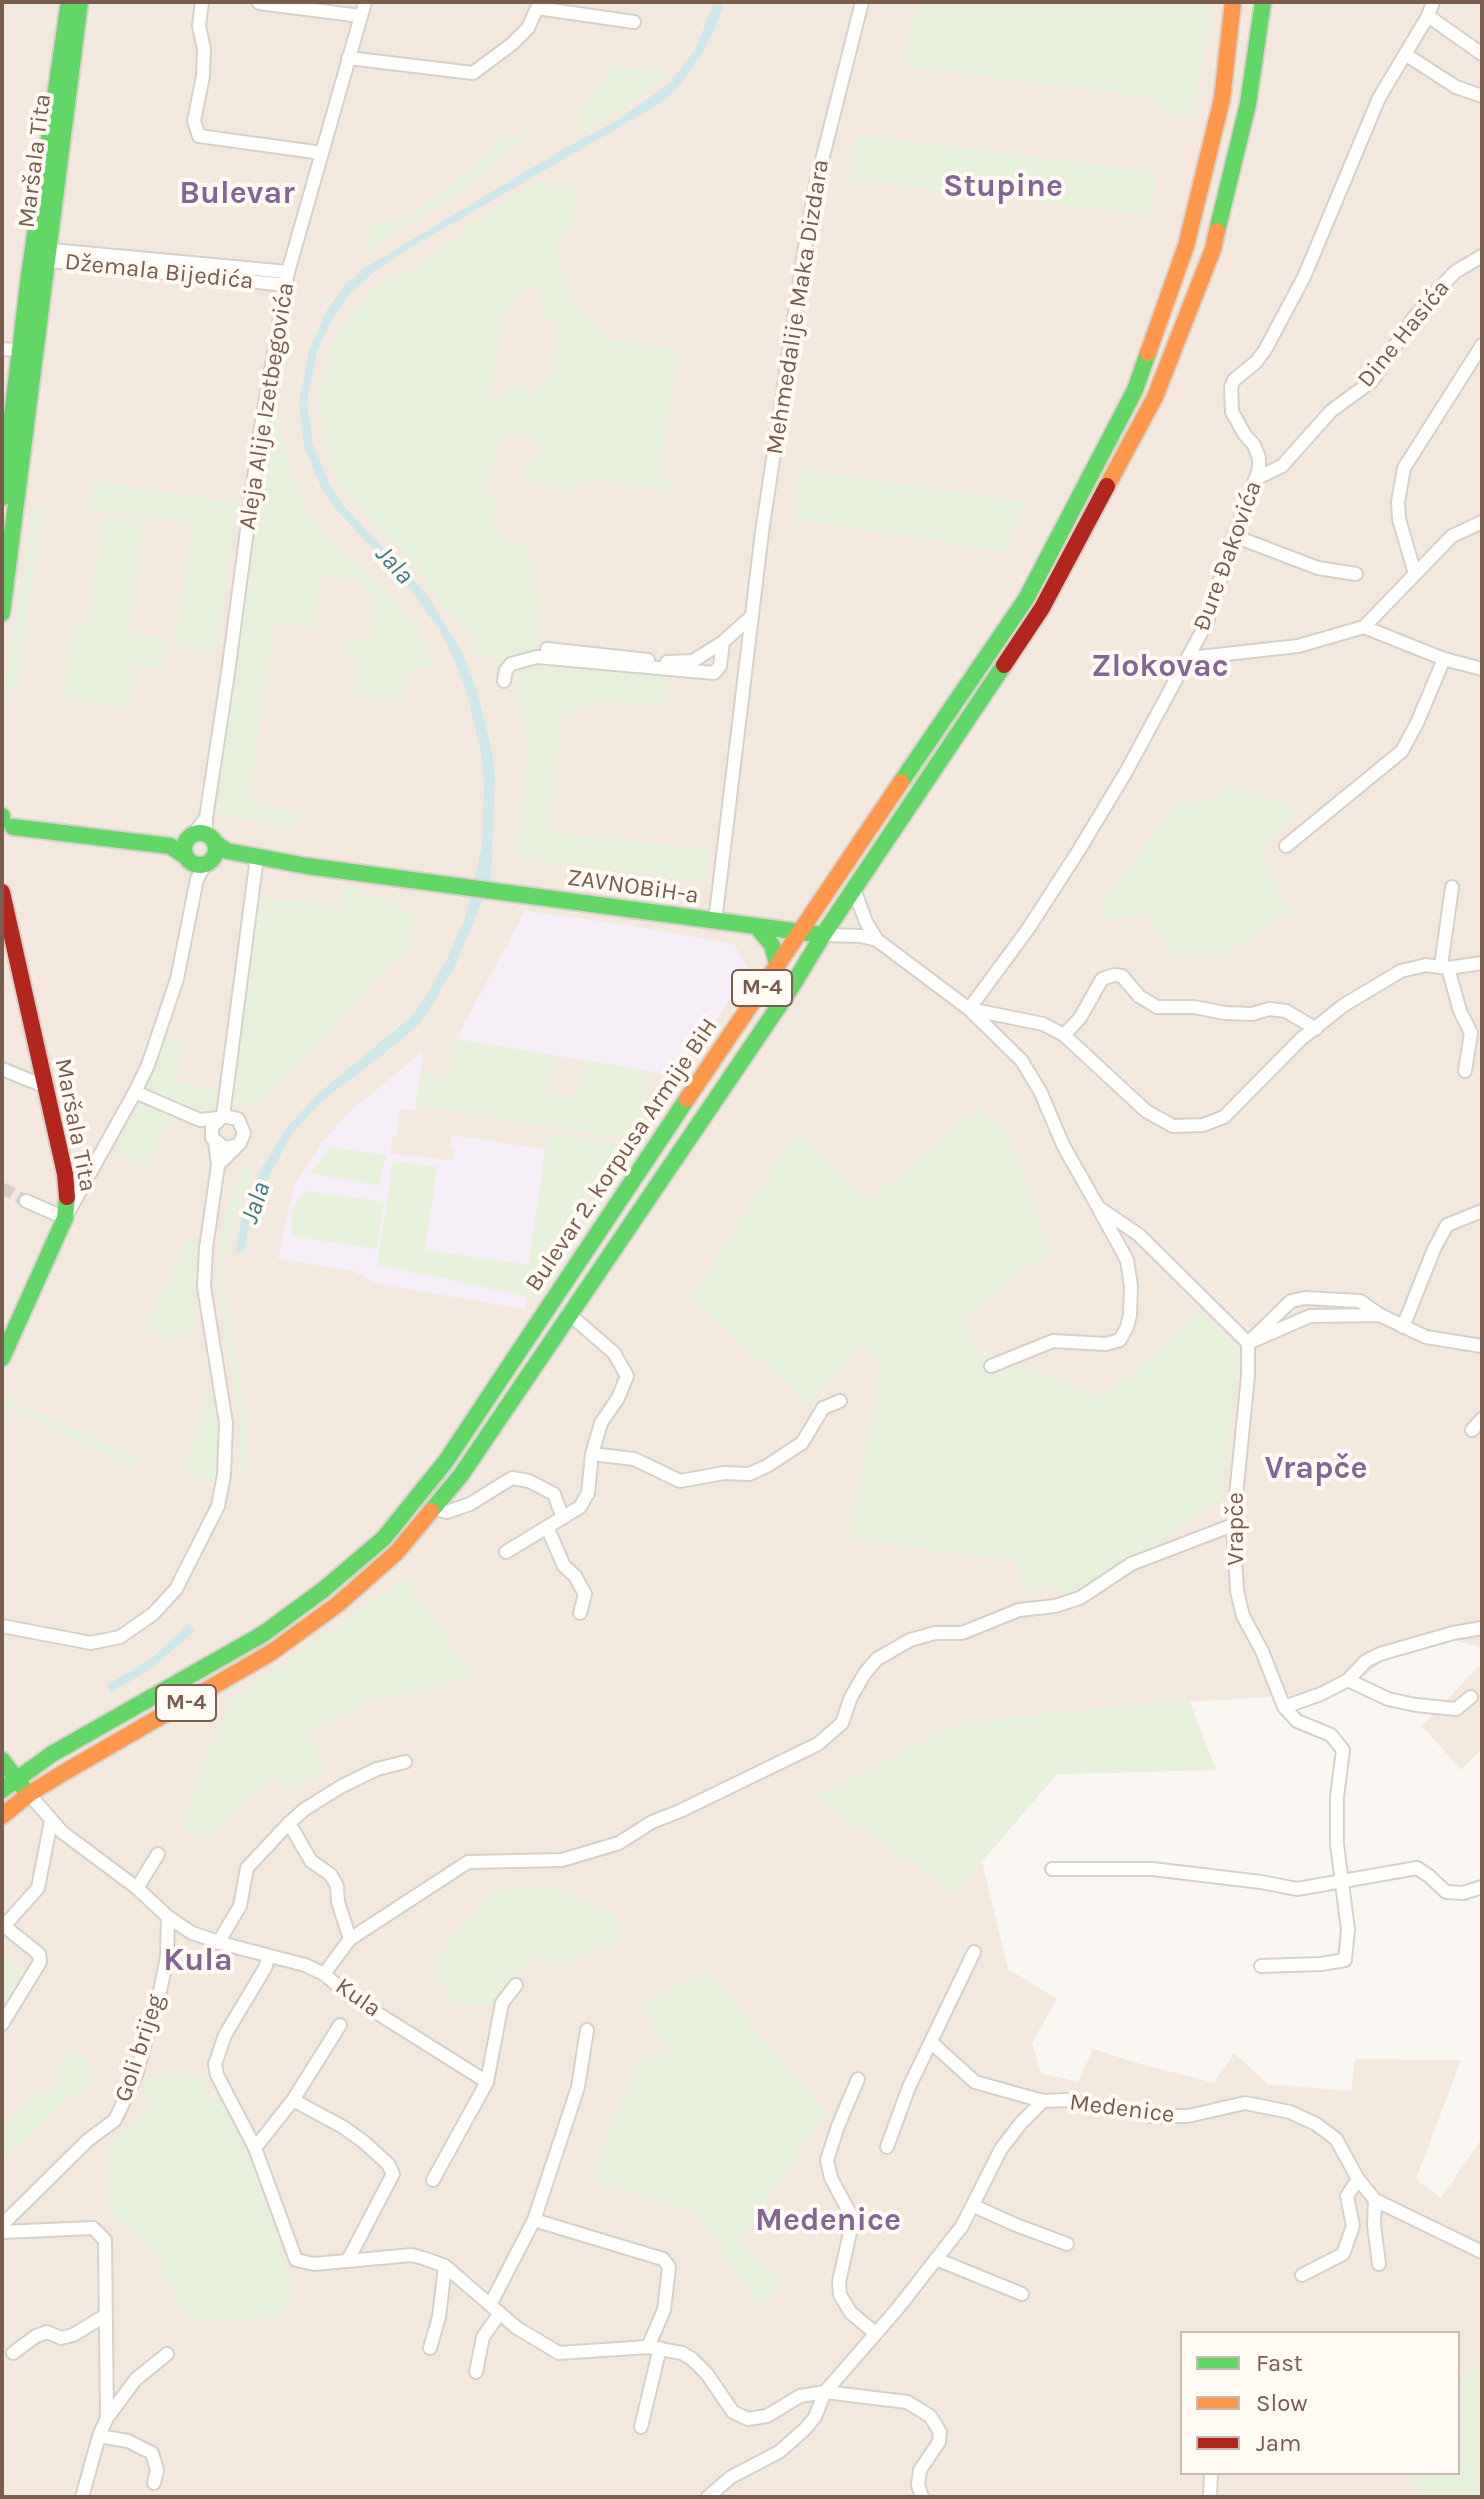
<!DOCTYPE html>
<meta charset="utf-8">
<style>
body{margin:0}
#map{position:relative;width:1484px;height:2499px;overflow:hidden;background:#f9f5f0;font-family:Karla,sans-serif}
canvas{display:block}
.frame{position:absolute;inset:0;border:4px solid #7a5c4d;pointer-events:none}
.legend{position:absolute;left:1180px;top:2331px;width:280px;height:144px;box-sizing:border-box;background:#fffaf3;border:2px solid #cabbb1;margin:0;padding:10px 14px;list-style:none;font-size:24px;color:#7a5c4d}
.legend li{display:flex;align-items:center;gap:16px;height:40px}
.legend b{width:40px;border:2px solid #cabbb1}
</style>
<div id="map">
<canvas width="1484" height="2499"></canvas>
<div class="frame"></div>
<ul class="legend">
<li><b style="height:10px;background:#63d668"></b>Fast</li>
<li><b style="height:10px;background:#ff974d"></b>Slow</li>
<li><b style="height:10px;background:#b3261e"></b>Jam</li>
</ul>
</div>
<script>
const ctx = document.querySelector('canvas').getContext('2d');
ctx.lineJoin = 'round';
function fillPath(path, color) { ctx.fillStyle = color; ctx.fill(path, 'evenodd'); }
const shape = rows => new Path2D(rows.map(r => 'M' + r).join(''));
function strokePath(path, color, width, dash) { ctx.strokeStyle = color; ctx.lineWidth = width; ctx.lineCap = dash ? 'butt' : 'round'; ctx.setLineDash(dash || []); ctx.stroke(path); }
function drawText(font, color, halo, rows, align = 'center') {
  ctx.font = font + ' Karla,sans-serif'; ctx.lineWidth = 8; ctx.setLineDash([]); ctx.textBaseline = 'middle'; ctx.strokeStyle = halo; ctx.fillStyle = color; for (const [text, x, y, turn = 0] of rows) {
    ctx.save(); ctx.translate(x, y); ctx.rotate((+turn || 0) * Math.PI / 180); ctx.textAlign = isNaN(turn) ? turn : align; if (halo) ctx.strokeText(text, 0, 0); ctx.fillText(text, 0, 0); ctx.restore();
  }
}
fillPath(shape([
 [2,2,1482,2,1482,1648,1455,1640,1382,1661,1345,1692,1190,1702,1216,1770,1057,1774,982,1861,1008,1969,1057,1999,1032,2043,1041,2073,1078,2082,1093,2049,1137,2063,1214,2083,1234,2053,1268,2084,1351,2091,1355,2059,1461,2060,1416,2179,1441,2198,1482,2138,1482,2362,1468,2371,1458,2387,1458,2333,1182,2333,1182,2473,1413,2473,1418,2497,2,2497],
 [1482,1663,1482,1749,1461,1770,1422,1726]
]), '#f2e8de');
fillPath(shape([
 [525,911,628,925,734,944,749,972,711,1027,666,1077,649,1071,456,1039],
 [423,1051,415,1110,400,1109,397,1136,392,1136,391,1154,453,1160,455,1151,450,1150,452,1135,545,1149,548,1133,629,1146,638,1151,536,1302,528,1296,525,1309,395,1287,372,1281,353,1271,278,1259,294,1186,321,1143,352,1110]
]), '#f6eef6');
fillPath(shape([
 [919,2,1212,2,1193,115,1171,115,1148,97,902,66],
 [610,66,671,72,636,100,580,135,578,119],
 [534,132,447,201,367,252,370,225,405,218,461,178,500,139],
 [858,135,1157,172,1149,215,849,180],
 [542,181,551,187,572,186,576,192,577,201,572,221,568,231,560,241,556,253,566,275,569,302,588,315,607,339,677,349,659,476,675,485,677,491,588,480,574,488,567,489,559,489,547,481,538,484,528,483,524,474,526,464,541,456,538,443,526,434,504,434,497,444,495,464,484,489,496,501,496,510,491,525,497,533,527,547,532,560,533,580,540,593,536,642,537,657,508,667,502,661,480,656,461,623,447,611,410,560,367,519,340,484,330,465,325,446,319,389,333,344,345,322,368,294,383,282,405,273,456,239,473,222,502,202],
 [525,285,538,289,544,315,549,320,559,318,553,356,557,367,550,369,533,398,518,382,498,398,488,400,496,368,500,324,513,300],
 [282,336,294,338,281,377,277,415,285,453,302,501,323,534,340,551,377,580,398,603,415,625,436,666,406,671,401,702,354,695,359,656,344,654,345,647,352,642,359,641,359,638,370,639,376,597,365,595,364,581,320,576,315,628,274,623,248,803,299,812,297,828,215,814,265,442],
 [800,470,1024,502,1006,552,794,519],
 [92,481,238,503,216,651,175,645,193,524,88,508],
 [33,507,44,509,16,690,5,688],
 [104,515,144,521,127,633,165,638,161,669,134,666,128,707,63,699,72,626,87,627],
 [540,659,668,672,664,705,599,701,561,717,549,832,711,850,706,882,515,858,529,750,512,680],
 [1230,784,1298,811,1263,847,1270,875,1290,912,1225,954,1169,954,1146,912,1106,922,1099,909,1174,805,1210,799],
 [343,886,361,888,360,895,395,900,414,917,408,956,395,960,384,969,319,1043,255,1107,229,1104,256,896,340,907],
 [165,1035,184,1042,175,1081,221,1092,216,1113,200,1113,143,1090],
 [456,1039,554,1056,548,1093,577,1097,583,1061,649,1071,639,1141,415,1105,421,1072,449,1077],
 [145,1095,174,1108,146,1167,113,1153],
 [981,1108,1008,1133,1049,1251,966,1315,975,1348,1104,1398,1200,1309,1240,1350,1221,1498,1080,1598,1041,1584,1029,1593,1014,1560,852,1540,849,1537,881,1367,863,1344,809,1405,690,1297,797,1132,868,1200],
 [548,1133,629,1146,638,1151,536,1302,527,1296,377,1265,393,1161,437,1167,425,1250,528,1265],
 [330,1147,386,1155,379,1186,311,1173],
 [244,1165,254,1171,235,1217,229,1251,224,1251,222,1284,246,1414,248,1438,246,1475,238,1474,240,1423,217,1288,220,1231],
 [305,1191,384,1202,376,1249,293,1236,291,1210],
 [187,1239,199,1245,193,1301,195,1330,174,1340,147,1328],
 [212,1380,218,1430,216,1482,183,1471],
 [2,1397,140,1460,137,1468,2,1406],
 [405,1578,473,1675,430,1689,373,1700,307,1734,326,1767,293,1791,273,1778,208,1836,182,1829,203,1763,233,1698],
 [1162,1702,1189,1702,1216,1770,1057,1774,955,1893,815,1797,953,1726,973,1721],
 [549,1888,616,1914,620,1940,565,1963,531,1958,496,2003,459,2005,434,1978,438,1955,495,1890],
 [2,1957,30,1977,2,2016],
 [707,1971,825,2112,741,2241,786,2283,757,2306,698,2213,604,2184,592,2175,639,2059,671,2056,640,2005],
 [68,2046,89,2062,90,2093,76,2091,22,2145,2,2158,2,2131,32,2095,51,2090,68,2053],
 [173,2072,201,2077,207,2091,225,2107,253,2166,280,2243,292,2289,283,2317,190,2320,162,2277,163,2261,109,2213,109,2149,119,2131,153,2110,142,2091,150,2077],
 [1482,2362,1482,2497,1418,2497,1413,2473,1458,2473,1458,2387,1468,2371]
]), '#e7f0db');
fillPath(shape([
 [714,2,724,2,715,29,702,54,676,90,661,103,408,249,375,271,349,295,336,313,317,351,307,402,313,444,330,485,345,507,427,595,461,650,476,687,492,751,495,779,491,880,456,964,427,1013,418,1025,385,1053,323,1100,293,1132,258,1197,250,1219,244,1253,235,1252,242,1216,251,1194,261,1169,288,1126,319,1093,411,1017,426,996,446,961,465,918,482,846,484,779,481,752,466,690,453,657,439,629,406,583,337,511,322,489,304,447,299,402,310,348,328,308,342,289,363,269,560,151,614,122,669,84,695,50],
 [189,1624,195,1630,180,1644,154,1666,111,1693,107,1685,149,1660]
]), '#d0e8ea');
strokePath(shape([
 [2,1188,26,1201]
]), '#d9cfc7', 12, [12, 6]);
const street = shape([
 [202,2,199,26,204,49,203,76,194,121,199,136,322,153],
 [1433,2,1428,16,1379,98,1304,277,1265,350,1256,362,1234,380,1231,387,1232,412,1245,435,1254,445,1259,458,1259,469,1234,536,1207,622,1126,772,1079,850,1028,929,969,1009,1022,1061,1041,1093,1063,1145,1098,1207,1139,1235,1248,1343,1291,1301,1305,1298,1360,1301,1380,1315,1426,1337,1482,1346],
 [259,3,361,16],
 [1428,16,1482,54],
 [1405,54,1456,87,1482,96],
 [348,58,473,73,512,44,528,28,537,8,634,22],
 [41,249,288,272],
 [39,260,287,285],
 [2,349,28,351],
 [1257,478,1282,466,1331,411,1372,381,1412,320,1437,291,1455,272,1482,256],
 [1234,536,1318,568,1356,574],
 [1415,574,1399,519,1398,502,1404,468,1482,345],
 [1364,627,1452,536,1482,522],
 [547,649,648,660],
 [1190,658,1298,646,1364,627,1444,659,1482,669],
 [667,662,693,661,723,642,752,616],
 [504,681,506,670,511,664,537,657,714,673,720,666,723,642],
 [193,834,206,818],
 [211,837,206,829,206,818,228,673,260,433,288,272,365,2],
 [1286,846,1402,751,1417,723,1444,659],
 [854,889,866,922,877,940],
 [715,922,762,532,806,241,817,180,862,2],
 [823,935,861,936,877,940,969,1009,1043,1024,1064,1035,1146,1111,1173,1126,1203,1125,1224,1117,1301,1039,1344,1005,1401,971,1426,965,1448,968,1482,963],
 [1441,966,1452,887],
 [1448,968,1460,1011,1471,1033,1465,1071],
 [1064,1035,1080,1018,1102,979,1114,975,1122,976,1139,996,1157,1007,1194,1007,1225,1013,1252,1014,1269,1009,1286,1011,1316,1029],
 [2,1069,44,1086],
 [135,1092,200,1120,218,1118],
 [223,1116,257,857],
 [218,1165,240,1143,244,1133,238,1119,223,1116,212,1127,212,1138,225,1148,235,1146],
 [26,1201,65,1218,135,1092,148,1065,177,979,197,879,206,863],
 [568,1313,614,1353,627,1376,618,1398,601,1423,592,1454,634,1459,680,1481,724,1473,749,1474,767,1466,802,1443,823,1408,840,1401],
 [1403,1327,1434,1249,1447,1225,1482,1211],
 [991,1366,1053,1341,1106,1344,1120,1340,1127,1327,1130,1315,1131,1286,1127,1260,1100,1211],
 [1472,1430,1482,1419],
 [434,1509,447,1512,470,1504,512,1478,529,1481,554,1494,563,1518],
 [547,1527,564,1566,575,1576,585,1594,580,1613],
 [506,1552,580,1507,588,1493,592,1454],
 [2,1626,91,1643,120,1637,153,1614,176,1589,218,1506,224,1475,226,1423,204,1287,206,1248,218,1165,215,1142],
 [1348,1680,1388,1699,1416,1705,1456,1709,1471,1697],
 [1284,1707,1321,1694,1348,1680,1366,1661,1380,1654,1453,1633,1482,1628],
 [29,1794,62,1832,137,1888,168,1917,192,1933,228,1945,305,1965,324,1974,350,1996,487,2082,433,2180],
 [289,1823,311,1861,331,1875,337,1886,338,1902,350,1939],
 [1052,1869,1152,1869,1261,1882,1297,1889,1417,1868,1429,1876,1446,1892,1463,1893,1482,1887],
 [137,1888,158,1854],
 [218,1943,240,1906,247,1868,289,1823,305,1809,342,1786,377,1769,405,1762],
 [269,1956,265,1968,225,2035,215,2064,217,2075,255,2148,296,2260,314,2264,412,2255,423,2258,445,2266,517,2328,559,2353,648,2347,682,2353,692,2359,707,2374,733,2412,748,2419,767,2416,800,2396,825,2392,907,2402,930,2416,940,2432,939,2442,920,2470,918,2485,922,2497],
 [1261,1966,1321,1964,1345,1960,1348,1930,1337,1844,1337,1797,1343,1750,1331,1735,1297,1721,1284,1707,1262,1651,1243,1616,1237,1591,1233,1525,1248,1376,1248,1343,1310,1316,1380,1315],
 [324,1974,350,1939,468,1862,562,1860,619,1843,652,1822,680,1811,818,1744,842,1723,851,1697,865,1673,877,1659,910,1640,935,1633,962,1633,1019,1610,1055,1606,1080,1598,1131,1564,1233,1525],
 [2,2024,40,1962,39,1954,4,1926,38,1888,51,1821],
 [932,2043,975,2082,1043,2101],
 [858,2079,838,2126,827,2160,831,2178,853,2219,839,2282,840,2295,851,2313,874,2332],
 [487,2082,502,2003,516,1985],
 [293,2100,340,2025],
 [887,2147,909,2087,974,1952],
 [255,2148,293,2100,343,2127,364,2142,388,2164,393,2174,348,2260],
 [1375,2200,1374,2225,1379,2264],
 [974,2206,1016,2225,1067,2244],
 [534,2220,663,2259,669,2267,664,2310,648,2347],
 [2,2225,88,2140,115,2120,136,2075,160,1991,167,1957,168,1917],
 [2,2232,93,2228,105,2240,107,2418,99,2436,82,2497],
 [936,2259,1022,2294],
 [1302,2275,1343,2254,1353,2226,1347,2196,1358,2179],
 [490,2305,534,2220,578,2087,587,2030],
 [430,2348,439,2317,445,2266],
 [13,2353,36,2336,47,2332,61,2338,73,2335,106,2315],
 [476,2372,483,2337,500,2313],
 [107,2418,136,2379,167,2354],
 [641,2427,660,2348],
 [99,2436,128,2441,152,2453,157,2470,154,2483],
 [708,2497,731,2477,779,2452,805,2429,815,2417,825,2392,898,2308,962,2226,1001,2149,1021,2123,1043,2101,1065,2100,1150,2116,1188,2116,1245,2103,1290,2112,1316,2124,1336,2139,1358,2179,1375,2200,1482,2252],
 [1210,2497,1211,2473]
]);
const fast = shape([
 [1217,231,1248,104,1263,2],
 [2,498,29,276,68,8],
 [2,613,80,2],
 [901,782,1026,599,1135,390,1148,353],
 [2,816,2,820],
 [13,827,170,846,185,856],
 '184 849a16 16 0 1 1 32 0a16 16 0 1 1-32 0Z',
 [214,842,227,851,307,866,823,935],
 [757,927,772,945,777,963],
 [2,1358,65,1218,67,1197],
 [431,1511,461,1475,789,991,823,935,1004,665],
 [2,1760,25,1790],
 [2,1790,52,1754,263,1634,323,1590,384,1538,446,1461,687,1099]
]);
const slow = shape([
 [1148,353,1186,246,1222,99,1233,2],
 [1107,486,1155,397,1213,249,1217,231],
 [687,1099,901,782],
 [2,1816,29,1794,63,1773,272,1652,338,1604,396,1553,431,1511]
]);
const jam = shape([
 [1004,665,1042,608,1107,486],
 [2,892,65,1174,67,1197]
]);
strokePath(street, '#d7d1cb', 16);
strokePath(fast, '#d9d2cb', 20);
strokePath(slow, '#d9d2cb', 20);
strokePath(jam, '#d9d2cb', 20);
strokePath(street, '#fefefd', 12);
strokePath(fast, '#63d668', 16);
strokePath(slow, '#ff974d', 16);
strokePath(jam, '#b3261e', 16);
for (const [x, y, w] of [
 [762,988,60],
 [186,1703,60]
]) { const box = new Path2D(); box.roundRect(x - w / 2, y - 18, w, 36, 6); ctx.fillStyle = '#fffaf3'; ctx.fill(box); strokePath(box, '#7a5c4d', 2); }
drawText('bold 22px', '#7a5c4d', null, [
 ["M-4",762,988],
 ["M-4",186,1703]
]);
drawText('24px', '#7a5c4d', '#fffaf3', [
 ["Maršala Tita",35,161,-83],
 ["Džemala Bijedića",159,272,6],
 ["Mehmedalije Maka Dizdara",798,307,-81],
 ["Dine Hasića",1404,334,-51],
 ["Aleja Alije Izetbegovića",267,406,-81],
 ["Đure Đakovića",1228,556,-70],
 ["ZAVNOBiH-a",633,887,8],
 ["Maršala Tita",75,1125,79],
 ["Bulevar 2. korpusa Armije BiH",622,1155,-56],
 ["Vrapče",1236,1529,-90],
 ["Kula",358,1998,35],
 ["Goli brijeg",140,2048,-72],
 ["Medenice",1122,2109,7]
]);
drawText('italic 26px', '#437c86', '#fffaf3', [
 ["Jala",394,565,47],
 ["Jala",256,1203,-71]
]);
drawText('bold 32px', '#846695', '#fffaf3', [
 ["Stupine",1003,187],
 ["Bulevar",237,194],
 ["Zlokovac",1160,667],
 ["Vrapče",1316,1469],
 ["Kula",198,1961],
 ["Medenice",828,2221]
]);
</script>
